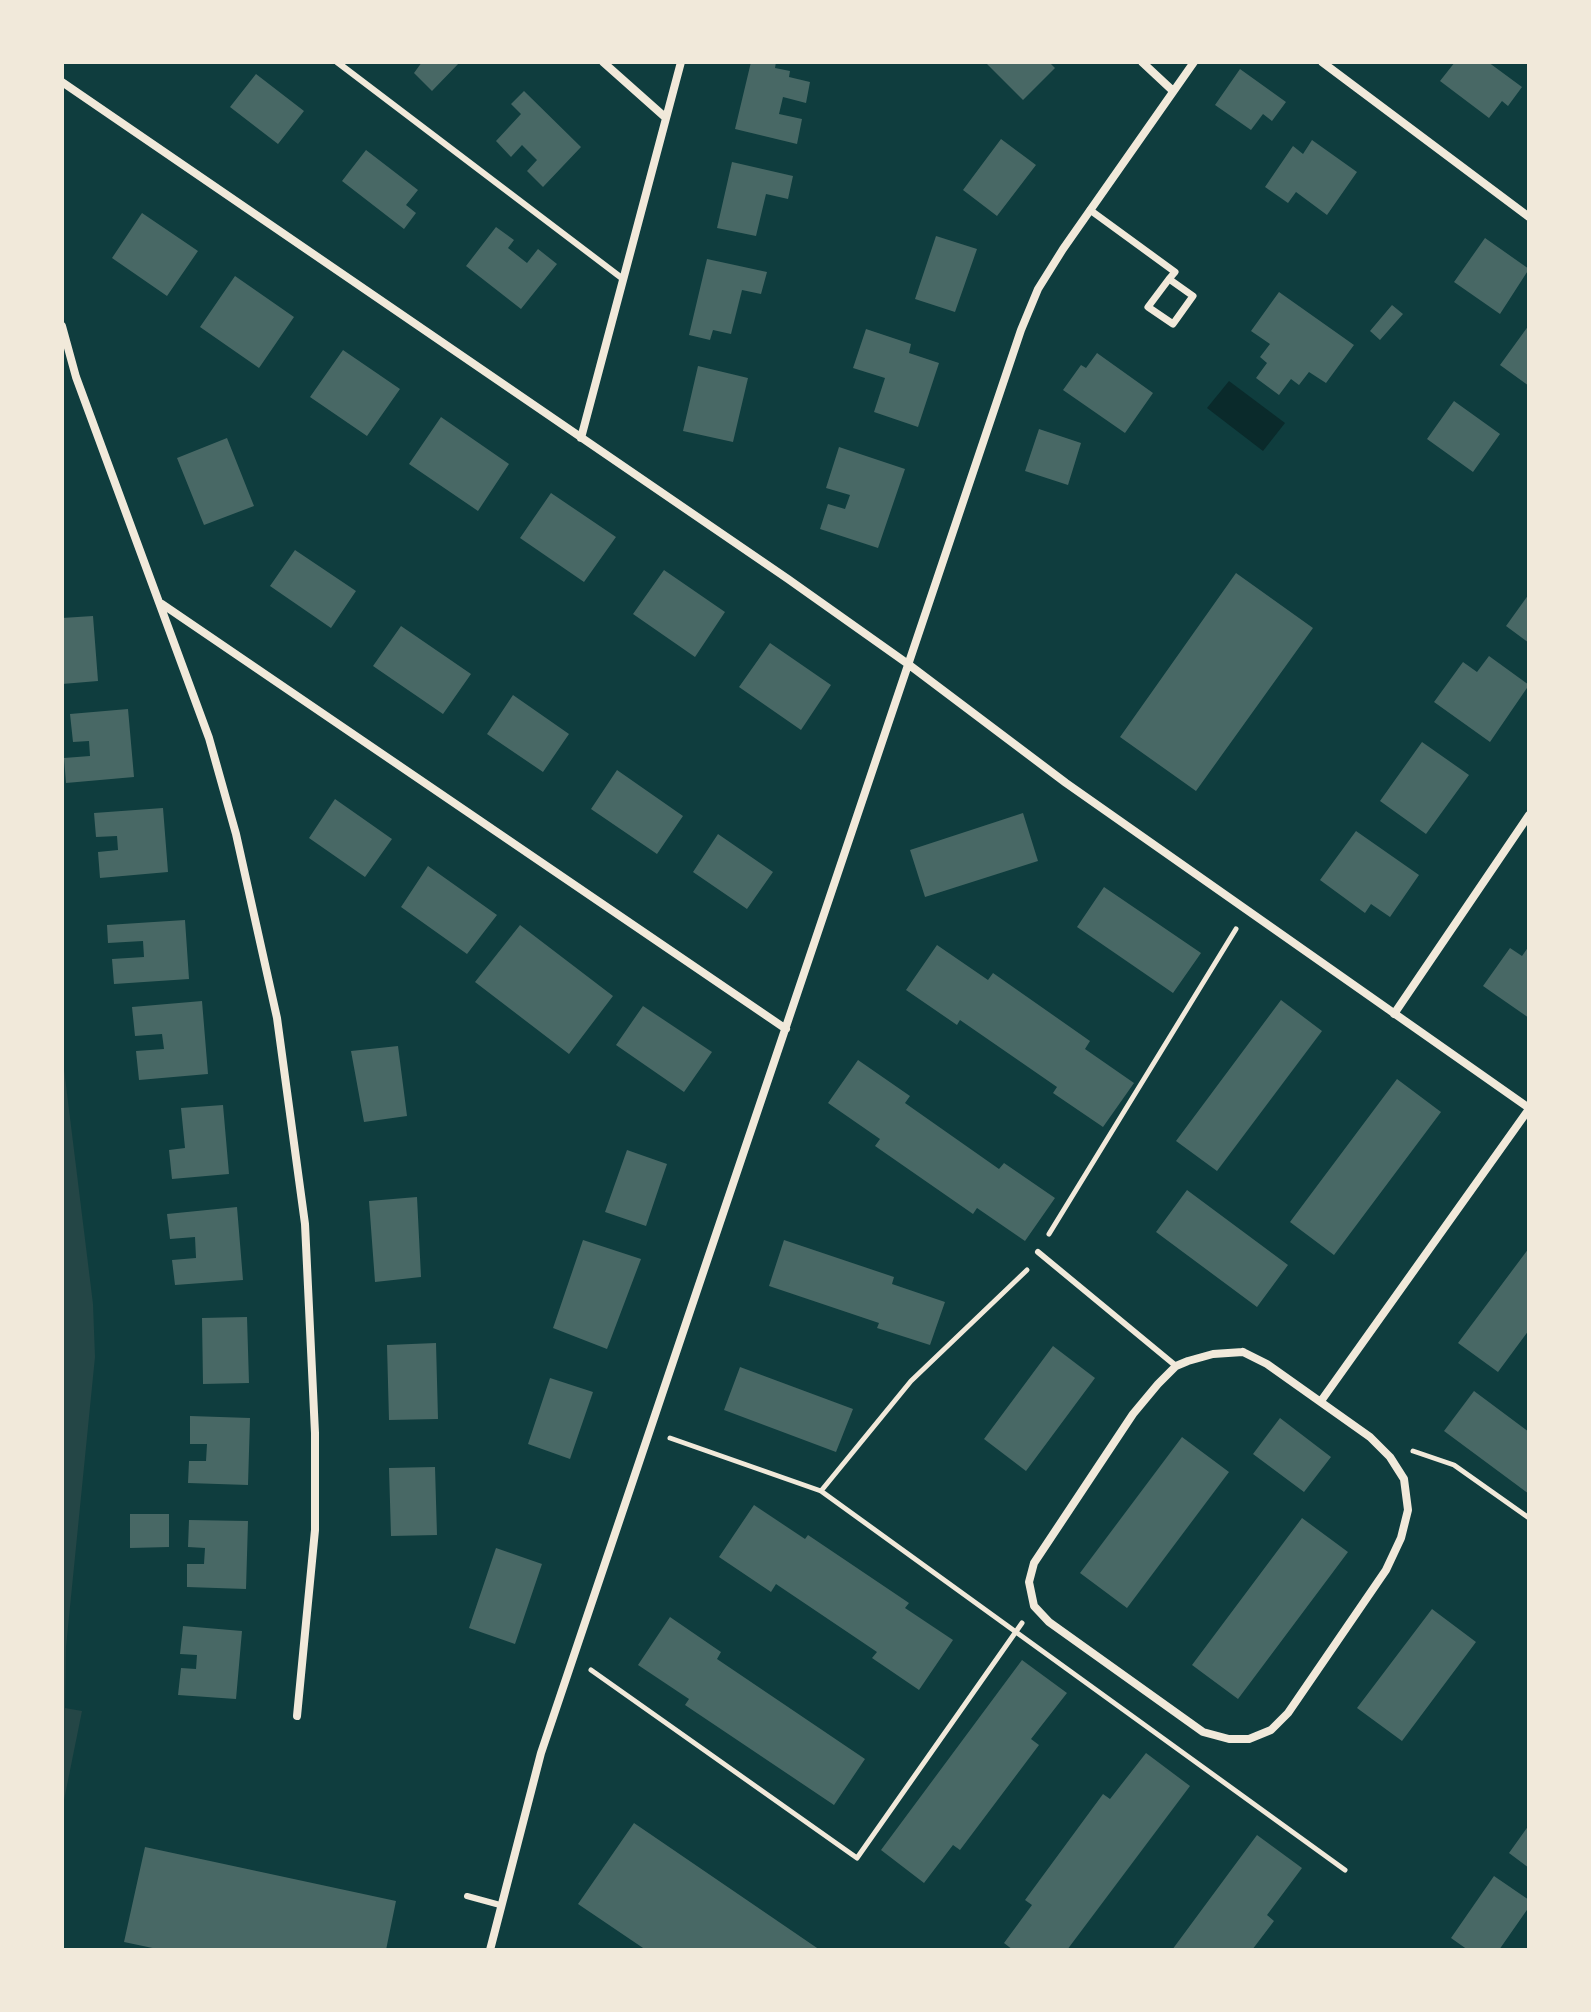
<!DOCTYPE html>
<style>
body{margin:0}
#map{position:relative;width:1591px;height:2012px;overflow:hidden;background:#0f3d3e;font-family:"Asap Condensed",sans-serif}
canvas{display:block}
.frame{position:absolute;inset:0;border:64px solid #f1e9da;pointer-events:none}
</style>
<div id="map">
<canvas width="1591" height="2012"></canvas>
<div class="frame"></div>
</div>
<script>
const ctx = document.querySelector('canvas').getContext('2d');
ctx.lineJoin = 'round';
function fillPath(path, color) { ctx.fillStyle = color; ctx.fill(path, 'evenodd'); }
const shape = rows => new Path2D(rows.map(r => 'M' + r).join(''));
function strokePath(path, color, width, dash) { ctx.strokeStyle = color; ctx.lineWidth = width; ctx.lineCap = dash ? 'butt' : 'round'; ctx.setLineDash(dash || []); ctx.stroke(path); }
fillPath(shape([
 [62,1053,93,1304,95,1357,66,1647,65,1708,82,1711,62,1810]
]), '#244646');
fillPath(shape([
 [1229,381,1285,423,1263,451,1207,408]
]), '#0a2a2b');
fillPath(shape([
 [422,62,460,62,432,91,414,73],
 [751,62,776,62,775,68,790,71,789,77,810,82,806,103,783,97,779,114,802,119,797,144,735,129],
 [985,62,1049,62,1055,68,1023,100],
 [1455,62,1488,62,1522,87,1508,106,1502,101,1489,118,1440,81],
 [1240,69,1286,102,1272,121,1263,114,1251,130,1215,105],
 [256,74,304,111,278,144,230,107],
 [524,91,581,147,543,187,527,171,537,160,522,145,511,157,496,141,521,114,511,104],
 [1001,139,1036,165,997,216,963,190],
 [1312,140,1357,172,1327,215,1296,192,1288,203,1265,187,1293,146,1303,154],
 [366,150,418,190,406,205,416,213,404,229,342,181],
 [732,162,793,176,788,199,766,194,756,236,717,228],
 [142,213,198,251,167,296,112,258],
 [496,227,514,240,508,248,527,263,538,249,557,264,521,309,466,266],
 [936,236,977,249,955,312,915,299],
 [1485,238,1529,269,1500,314,1454,282],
 [707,259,767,272,761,294,742,290,731,334,713,330,710,340,689,335],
 [235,276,294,317,259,368,200,327],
 [1279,292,1354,345,1326,383,1309,372,1299,385,1291,379,1279,395,1256,378,1267,363,1260,357,1270,344,1251,331],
 [1392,305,1403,314,1380,340,1370,331],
 [1529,325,1529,386,1500,365],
 [866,329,911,344,909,353,939,363,918,427,874,412,885,378,853,368],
 [343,350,400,389,367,436,310,397],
 [1097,353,1153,393,1125,433,1063,390,1081,365,1086,368],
 [698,366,748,378,733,442,683,431],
 [1454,401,1500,434,1473,472,1427,439],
 [441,417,509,464,478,511,409,464],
 [1039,429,1081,443,1068,485,1025,471],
 [227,438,254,506,204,525,177,458],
 [839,447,905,469,878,548,820,529,828,504,845,509,850,495,826,488],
 [551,493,616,537,584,582,520,538],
 [295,550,356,591,331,628,270,586],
 [664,570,725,612,695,657,633,614],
 [1236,573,1313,628,1196,791,1120,737],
 [1529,594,1529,643,1506,626],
 [93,616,98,681,62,684,62,618],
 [401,626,471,674,443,714,373,666],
 [770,643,831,685,801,730,739,687],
 [1489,656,1529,685,1490,742,1434,702,1463,662,1477,672],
 [513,695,569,734,543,772,487,734],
 [128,709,134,777,66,783,64,758,90,756,89,741,73,742,70,714],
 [1422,742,1469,775,1426,834,1380,801],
 [617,770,683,816,657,854,591,809],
 [335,799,392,839,365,877,309,838],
 [163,808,168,872,100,878,98,852,118,850,117,836,96,837,94,813],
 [1023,813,1038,861,925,897,910,850],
 [1356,831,1419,875,1390,917,1371,904,1365,913,1320,880],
 [718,834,773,872,747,909,693,872],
 [428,866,497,915,467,954,401,907],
 [1104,887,1201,953,1173,993,1077,927],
 [185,920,189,979,114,984,112,959,144,957,143,941,108,943,107,925],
 [520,925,613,996,569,1054,475,982],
 [937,945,988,980,993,973,1090,1041,1085,1049,1134,1083,1103,1127,1053,1093,1057,1087,960,1020,957,1025,906,990],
 [1529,946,1529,1018,1483,986,1510,948,1522,956],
 [1281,1000,1322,1031,1217,1171,1176,1141],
 [202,1001,208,1074,139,1080,136,1051,164,1049,162,1034,135,1036,132,1007],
 [643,1006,712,1052,684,1092,616,1045],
 [398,1046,407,1116,364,1122,351,1051],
 [858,1060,910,1096,905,1103,999,1169,1004,1163,1055,1198,1025,1241,977,1208,973,1214,875,1146,880,1139,828,1103],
 [1397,1079,1441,1112,1334,1255,1290,1222],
 [223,1105,229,1174,172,1179,169,1150,185,1148,181,1108],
 [627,1150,667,1164,646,1226,605,1212],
 [1187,1190,1288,1265,1257,1307,1156,1232],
 [417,1197,421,1277,375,1282,369,1201],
 [237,1207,243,1280,175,1285,172,1260,196,1258,195,1237,170,1239,167,1214],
 [583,1240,641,1259,607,1349,553,1328],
 [784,1240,894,1277,892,1284,945,1302,930,1345,877,1328,879,1323,769,1286],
 [1529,1248,1529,1330,1498,1372,1458,1343],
 [247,1317,249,1383,203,1384,202,1318],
 [436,1343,438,1419,389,1420,387,1345],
 [1053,1346,1095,1378,1026,1471,984,1439],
 [740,1367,853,1409,836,1452,724,1410],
 [550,1378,593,1392,570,1459,528,1444],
 [1474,1391,1529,1432,1529,1494,1444,1431],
 [190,1416,250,1418,248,1485,188,1483,189,1461,206,1461,207,1444,190,1444],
 [1280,1418,1331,1457,1304,1492,1253,1454],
 [1182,1437,1229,1472,1127,1608,1080,1573],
 [435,1467,437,1535,391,1536,389,1468],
 [754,1505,805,1539,808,1535,909,1603,905,1608,953,1640,919,1690,872,1658,877,1652,776,1584,771,1592,719,1557],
 [130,1514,169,1514,169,1547,130,1548],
 [1302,1518,1348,1552,1238,1699,1192,1665],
 [189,1520,248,1521,246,1589,187,1587,187,1564,204,1564,205,1548,188,1547],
 [496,1548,542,1564,515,1644,469,1628],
 [1432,1609,1476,1642,1402,1741,1357,1708],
 [670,1617,721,1652,717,1659,865,1759,834,1805,685,1705,689,1699,638,1665],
 [183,1626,242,1631,236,1699,178,1695,181,1668,196,1669,197,1655,180,1654],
 [1022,1660,1067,1693,1031,1739,1039,1745,960,1850,953,1845,924,1883,881,1850],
 [1146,1753,1190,1786,1067,1950,1013,1950,1004,1943,1032,1905,1025,1900,1103,1794,1110,1799],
 [634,1823,820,1950,646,1950,578,1904],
 [1529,1825,1529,1868,1509,1853],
 [1257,1835,1302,1868,1267,1915,1274,1921,1252,1950,1172,1950],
 [145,1847,396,1901,386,1950,162,1950,124,1942],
 [1494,1876,1529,1900,1529,1907,1499,1950,1468,1950,1451,1938]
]), '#486865');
strokePath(shape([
 [1049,1234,1236,929],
 [670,1438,821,1491,1345,1870],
 [1413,1451,1454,1465,1529,1518],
 [821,1491,911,1381,1027,1270],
 [591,1670,857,1858,1022,1623]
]), '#f1e9da', 5);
strokePath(shape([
 [337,62,623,279],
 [1038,1252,1176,1366],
 [467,1896,500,1905]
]), '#f1e9da', 6);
strokePath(shape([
 [1090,210,1175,272,1169,279,1148,307,1173,324,1193,296,1169,279]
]), '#f1e9da', 7);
strokePath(shape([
 [603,62,666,118],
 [1142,62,1172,90],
 [1322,62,1529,217],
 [62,82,788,579,908,664,1066,783,1529,1108],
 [62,326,76,377,209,738,236,834,277,1018,305,1224,315,1433,315,1530,297,1716],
 [581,438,681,62],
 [162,604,786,1029],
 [1394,1014,1529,815],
 [1243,1352,1267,1364,1370,1437,1390,1457,1404,1479,1408,1510,1401,1538,1386,1570,1288,1713,1271,1730,1249,1739,1229,1739,1203,1732,1049,1622,1034,1606,1029,1582,1034,1563,1133,1414,1158,1384,1176,1366,1188,1361,1213,1354,1243,1352],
 [1321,1401,1529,1109],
 [490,1950,541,1753,1021,330,1038,289,1063,249,1194,62]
]), '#f1e9da', 8);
</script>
